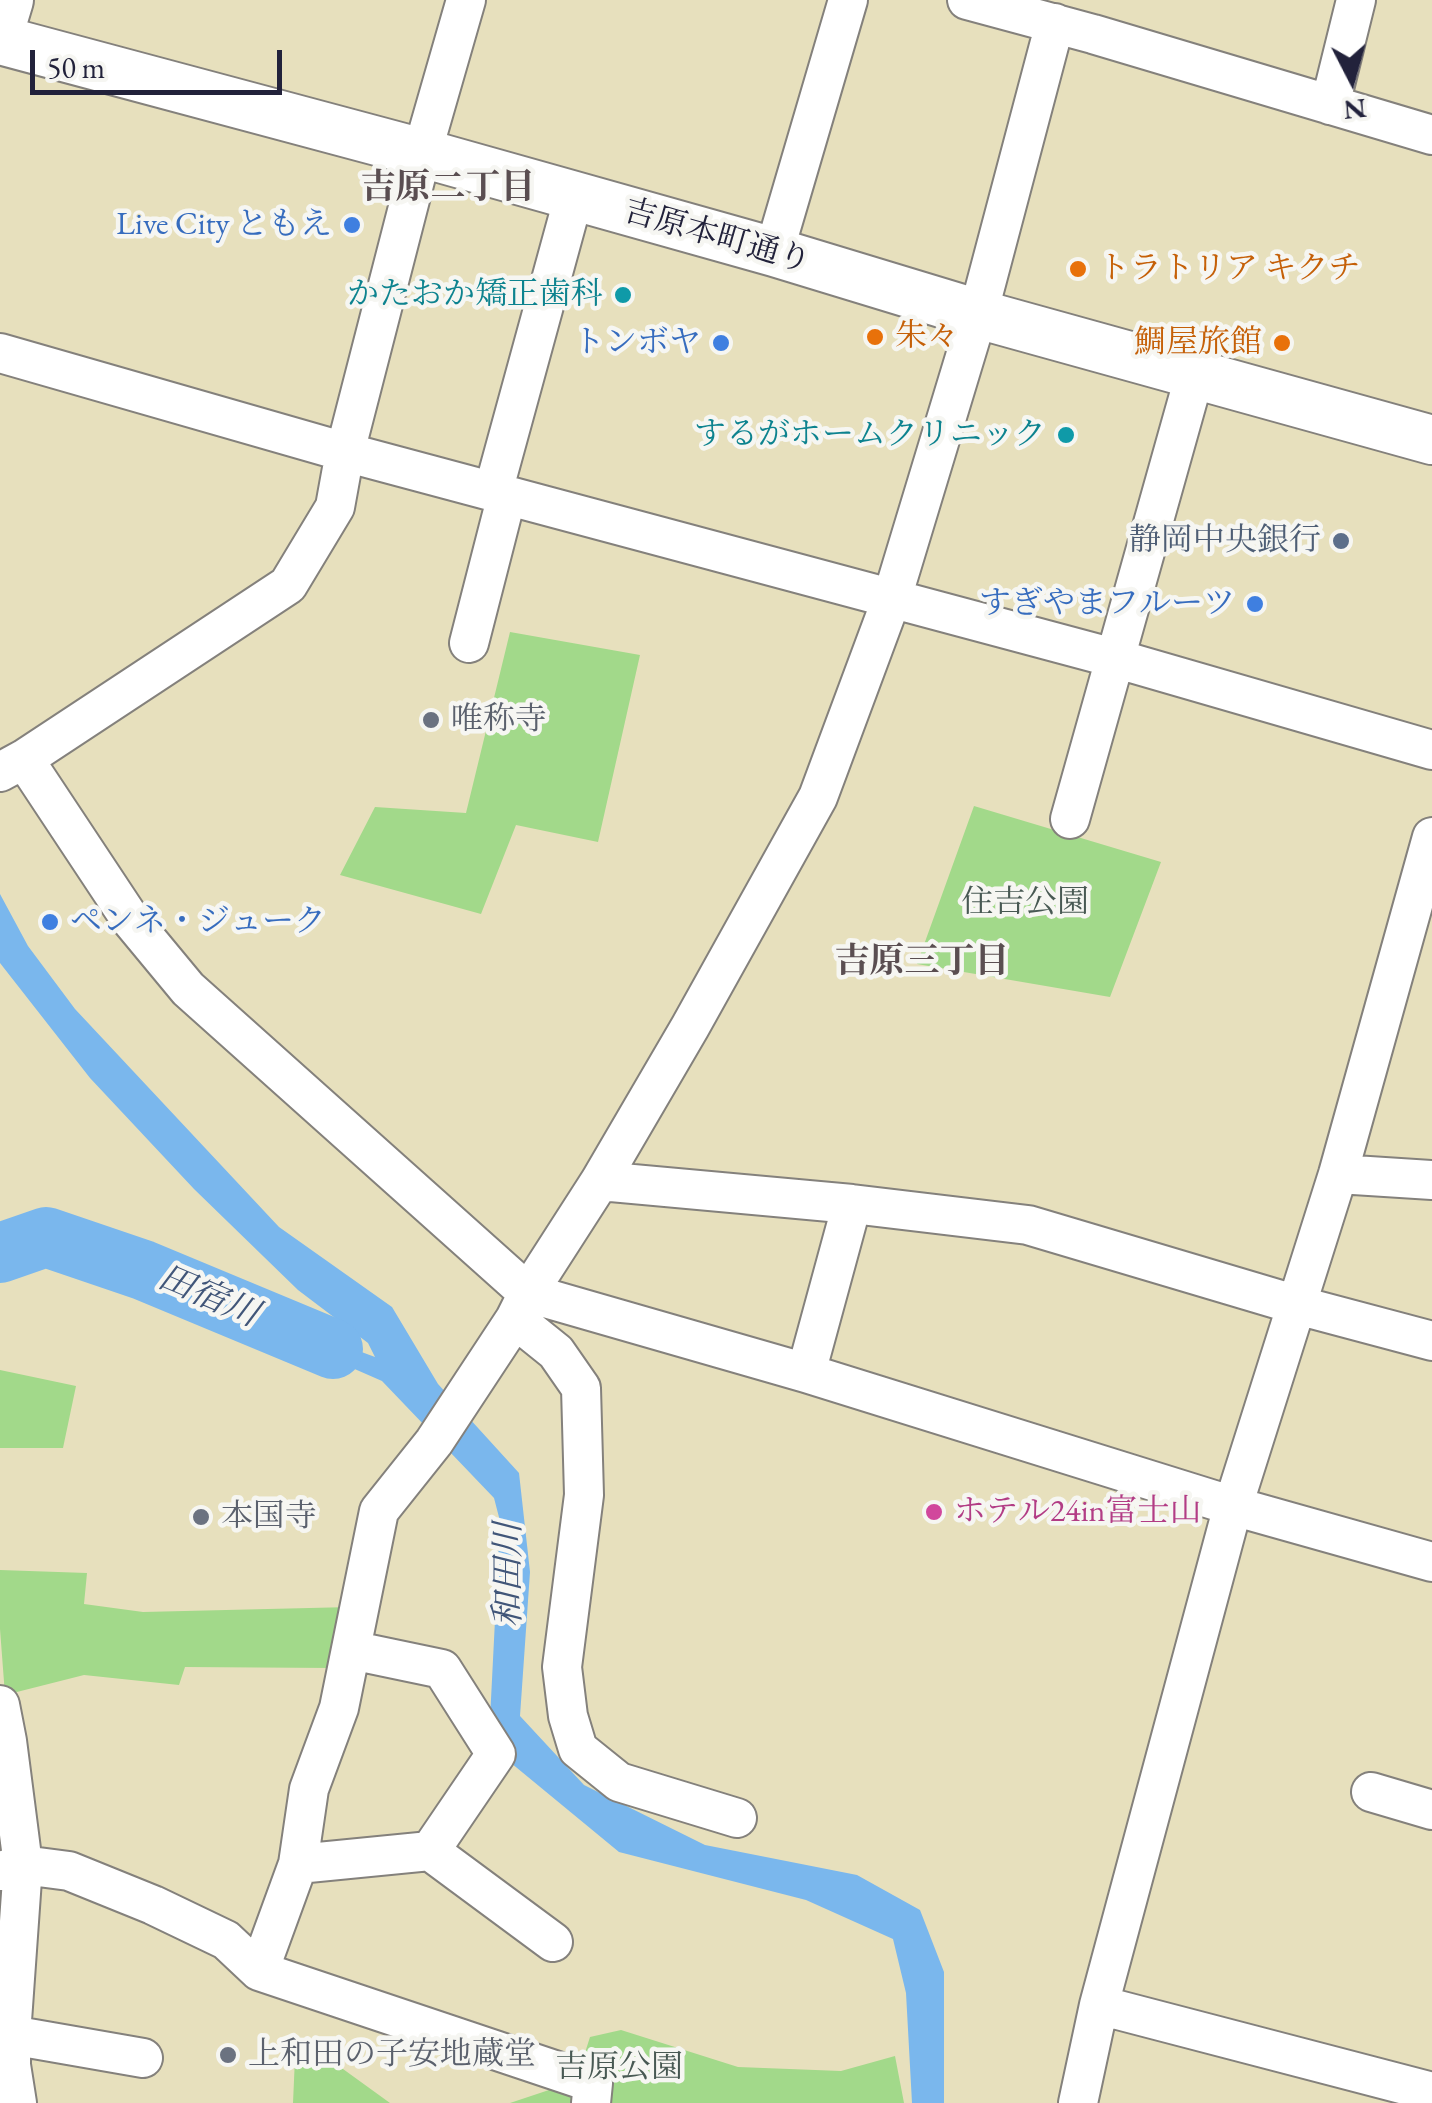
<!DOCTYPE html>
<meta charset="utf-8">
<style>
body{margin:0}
#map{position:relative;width:1432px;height:2103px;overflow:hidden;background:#e7e0bd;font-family:"EB Garamond",serif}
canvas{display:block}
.north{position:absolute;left:1302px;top:30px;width:100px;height:100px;-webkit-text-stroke:8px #f6f6f2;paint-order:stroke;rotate:174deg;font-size:28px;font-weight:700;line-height:40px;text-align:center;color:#22223b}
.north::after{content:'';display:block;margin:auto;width:35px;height:45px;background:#22223b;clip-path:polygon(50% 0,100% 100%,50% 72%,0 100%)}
.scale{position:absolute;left:30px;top:50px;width:252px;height:45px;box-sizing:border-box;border:5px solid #22223b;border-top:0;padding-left:12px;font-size:30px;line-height:35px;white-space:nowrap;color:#22223b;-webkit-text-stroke:8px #f6f6f2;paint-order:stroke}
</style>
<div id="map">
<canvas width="1432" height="2103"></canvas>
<div class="north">N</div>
<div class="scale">50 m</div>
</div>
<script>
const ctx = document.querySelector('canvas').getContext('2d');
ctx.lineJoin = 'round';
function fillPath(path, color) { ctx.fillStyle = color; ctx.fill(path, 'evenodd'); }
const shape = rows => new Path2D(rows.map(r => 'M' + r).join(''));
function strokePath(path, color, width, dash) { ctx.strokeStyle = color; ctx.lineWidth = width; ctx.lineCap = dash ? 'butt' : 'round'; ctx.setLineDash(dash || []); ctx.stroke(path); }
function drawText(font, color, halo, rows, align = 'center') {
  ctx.font = font + ' "EB Garamond","Noto Serif JP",serif'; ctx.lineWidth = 9; ctx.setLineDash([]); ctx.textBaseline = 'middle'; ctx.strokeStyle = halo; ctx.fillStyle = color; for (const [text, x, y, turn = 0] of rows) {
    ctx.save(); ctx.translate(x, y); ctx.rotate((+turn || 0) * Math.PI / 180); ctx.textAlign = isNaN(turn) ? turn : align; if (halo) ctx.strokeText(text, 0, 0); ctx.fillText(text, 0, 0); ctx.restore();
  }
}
fillPath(shape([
 [510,632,640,655,598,842,516,825,481,914,340,875,375,807,466,813],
 [974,806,1161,862,1110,997,917,964],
 [0,1370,76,1386,63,1448,0,1448],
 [0,1570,87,1573,84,1604,143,1612,351,1607,333,1668,185,1667,179,1685,84,1675,5,1695,0,1629],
 [621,2030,738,2067,841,2071,895,2056,904,2103,510,2103,576,2081,590,2037],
 [296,2035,390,2103,293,2103]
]), '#a2d98a');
fillPath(shape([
 [0,894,28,946,75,1009,279,1227,392,1307,438,1384,519,1473,530,1572,520,1716,584,1785,705,1845,857,1875,920,1910,944,1972,944,2103,912,2103,906,1993,893,1939,806,1900,619,1852,511,1763,490,1719,500,1521,494,1498,382,1381,254,1325,259,1314,375,1357,368,1343,298,1290,194,1189,90,1078,0,963]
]), '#7ab7ed');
strokePath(shape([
 [0,1253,46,1237,143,1270,333,1349]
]), '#7ab7ed', 60);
const minor = shape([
 [967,0,1093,34,1432,135],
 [1330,105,1356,0],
 [774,252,848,0],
 [0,353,345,452,1114,658,1432,750],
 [493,492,574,196],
 [469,643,507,495],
 [24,759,130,919,188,989,528,1293,806,1373,1233,1506,1432,1562],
 [0,772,24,759,288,585,335,507,345,452,422,153,466,0],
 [1070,819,1195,374],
 [1338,1174,1432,1180],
 [600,1181,852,1204,1028,1225,1297,1305,1432,1341],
 [515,1319,556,1352,581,1388,584,1495,562,1667,568,1716,578,1749,619,1782,737,1818],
 [806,1373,852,1204],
 [351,1650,442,1669,496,1754,430,1851],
 [0,1705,7,1741,23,1865,11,2035,11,2065,17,2103],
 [1371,1792,1432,1810],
 [298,1864,430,1851,553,1942],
 [0,1871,23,1865,69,1871,153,1905,226,1940,259,1971,593,2083,591,2103],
 [259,1971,298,1864,309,1789,339,1708,379,1511,434,1442,515,1319,528,1293,600,1181,690,1027,818,797,892,598,978,314,1055,23],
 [1099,2005,1432,2092],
 [11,2035,143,2058],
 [1078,2103,1099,2005,1233,1506,1338,1174,1432,837]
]);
const major = shape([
 [0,30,9,0],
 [0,40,422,153,774,252,978,314,1432,440]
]);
strokePath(minor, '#84817c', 42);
strokePath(major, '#84817c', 52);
strokePath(minor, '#fff', 38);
strokePath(major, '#fff', 48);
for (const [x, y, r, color] of [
 [352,225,10,"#3f7fe0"],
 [1078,269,10,"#e8710a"],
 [623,295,10,"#0f9aa8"],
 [875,337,10,"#e8710a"],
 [721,343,10,"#3f7fe0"],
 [1282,343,10,"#e8710a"],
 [1066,435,10,"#0f9aa8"],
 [1341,541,10,"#5c6f8a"],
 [1255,604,10,"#3f7fe0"],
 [431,720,10,"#6b7280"],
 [50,922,10,"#3f7fe0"],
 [934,1512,10,"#d1479c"],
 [201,1517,10,"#6b7280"],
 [228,2055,10,"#6b7280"]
]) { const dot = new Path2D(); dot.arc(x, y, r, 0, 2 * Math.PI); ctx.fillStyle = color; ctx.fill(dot); strokePath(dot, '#f6f6f2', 4); }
drawText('32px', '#366cbe', '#f6f6f2', [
 ["Live City ともえ",332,225],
 ["トンボヤ",701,343],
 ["すぎやまフルーツ",1235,604],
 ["ペンネ・ジューク",70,922,"left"]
], 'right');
drawText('32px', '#22223b', '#f6f6f2', [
 ["吉原本町通り",717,237,16]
]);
drawText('32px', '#c56008', '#f6f6f2', [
 ["トラトリア キクチ",1098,269],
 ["朱々",895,337],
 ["鯛屋旅館",1262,343,"right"]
], 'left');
drawText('32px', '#0d838f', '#f6f6f2', [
 ["かたおか矯正歯科",603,295],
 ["するがホームクリニック",1046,435]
], 'right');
drawText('32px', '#4e5e75', '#f6f6f2', [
 ["静岡中央銀行",1321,541]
], 'right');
drawText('32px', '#5b616d', '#f6f6f2', [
 ["唯称寺",451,720],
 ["本国寺",221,1517],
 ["上和田の子安地蔵堂",248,2055]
], 'left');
drawText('32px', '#485953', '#f6f6f2', [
 ["住吉公園",1025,903],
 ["吉原公園",619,2068]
]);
drawText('32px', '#b23c85', '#f6f6f2', [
 ["ホテル24in富士山",954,1512]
], 'left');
drawText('bold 35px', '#5a4e51', '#f6f6f2', [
 ["吉原二丁目",448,188],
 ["吉原三丁目",922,962]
]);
drawText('italic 35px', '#415679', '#f6f6f2', [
 ["田宿川",208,1297,23],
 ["和田川",509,1575,-90]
]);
</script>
